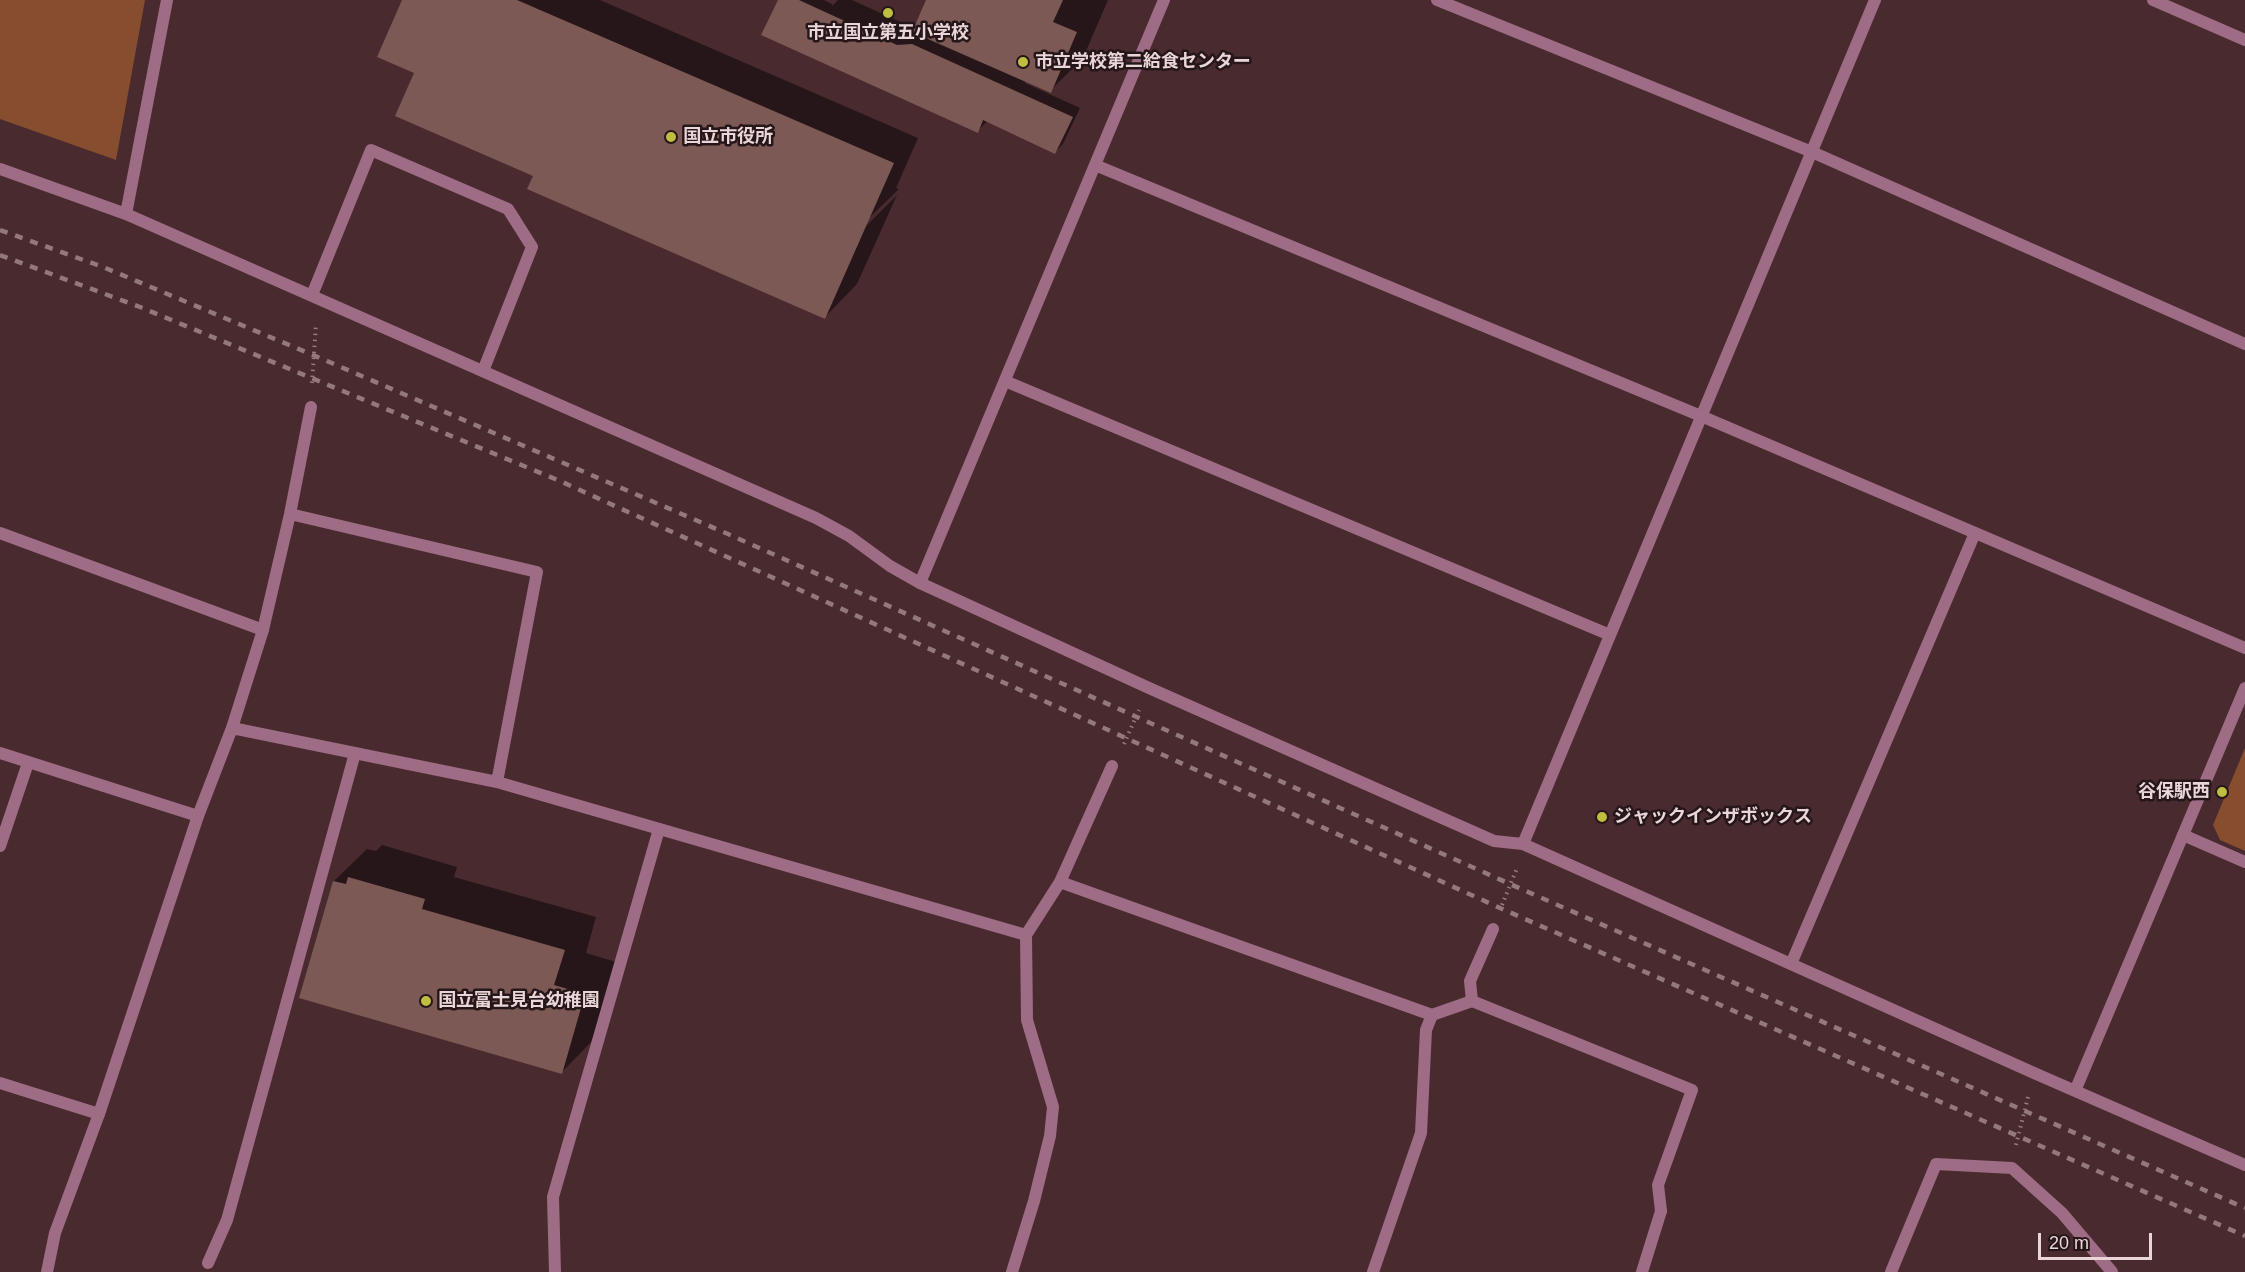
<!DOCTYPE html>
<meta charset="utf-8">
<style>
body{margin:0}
#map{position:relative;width:2245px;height:1272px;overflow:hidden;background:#492a2f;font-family:Arial,sans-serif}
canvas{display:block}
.scale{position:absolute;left:2038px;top:1233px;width:114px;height:27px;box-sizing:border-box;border:3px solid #ead5d8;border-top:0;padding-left:8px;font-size:18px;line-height:21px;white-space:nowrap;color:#ead5d8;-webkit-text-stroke:4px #251719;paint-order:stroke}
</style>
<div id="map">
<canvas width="2245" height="1272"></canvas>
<div class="scale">20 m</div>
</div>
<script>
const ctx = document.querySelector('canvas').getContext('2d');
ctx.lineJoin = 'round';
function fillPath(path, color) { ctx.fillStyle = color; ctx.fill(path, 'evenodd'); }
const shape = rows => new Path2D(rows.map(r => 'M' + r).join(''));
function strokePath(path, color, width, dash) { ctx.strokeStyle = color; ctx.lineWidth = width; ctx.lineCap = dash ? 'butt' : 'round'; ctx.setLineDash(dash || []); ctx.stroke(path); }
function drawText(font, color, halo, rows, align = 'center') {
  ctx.font = font + ' Arial,"Noto Sans JP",sans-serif'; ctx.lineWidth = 5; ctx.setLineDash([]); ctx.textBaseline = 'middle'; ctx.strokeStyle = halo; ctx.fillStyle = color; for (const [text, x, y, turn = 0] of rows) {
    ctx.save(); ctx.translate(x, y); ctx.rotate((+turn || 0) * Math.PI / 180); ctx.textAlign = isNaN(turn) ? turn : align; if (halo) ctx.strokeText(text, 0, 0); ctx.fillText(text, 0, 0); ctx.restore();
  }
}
fillPath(shape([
 [0,0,145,0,116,160,0,119],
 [2245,748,2245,851,2220,840,2213,825]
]), '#864e2f');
fillPath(shape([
 [404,0,600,0,918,138,896,188,899,189,866,221,866,226,897,195,857,284,825,317,535,176,416,72],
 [779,0,824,0,832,4,832,6,838,0,852,0,916,29,928,0,1108,0,1083,58,1050,91,1026,80,1025,83,1080,108,1063,144,1055,152,988,121,977,131],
 [382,845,457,867,454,877,596,917,586,953,616,962,594,1039,562,1072,334,881,367,849,376,851]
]), '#0007');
fillPath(shape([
 [402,0,517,0,894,163,825,319,527,189,533,176,395,116,414,73,377,57],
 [778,0,799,0,897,45,912,44,1073,117,1055,154,983,120,978,133,761,35],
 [926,0,1063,0,1053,22,1077,32,1051,93,912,32],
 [348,877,425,899,422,909,565,950,554,985,585,994,562,1074,299,998,333,881,346,884]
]), '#7c5954');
strokePath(shape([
 [312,383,316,324],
 [1124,744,1139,710],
 [1502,905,1517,868],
 [2016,1145,2028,1097]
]), '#957a7e', 4, [1.5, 4.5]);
strokePath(shape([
 [312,295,371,150,508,209,532,247,483,371],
 [0,533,263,630],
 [0,753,198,816],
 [2183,835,2245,862],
 [0,846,28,763],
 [1060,882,1432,1015,1472,1001,1470,981,1493,929],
 [0,1083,99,1114],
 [208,1263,227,1220,355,753],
 [555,1272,553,1197,659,829],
 [1012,1272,1034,1201,1050,1136,1053,1107,1027,1020,1026,935,1060,882,1112,766],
 [1373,1272,1421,1133,1426,1030,1432,1015],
 [1642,1272,1661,1211],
 [1891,1272,1936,1164,2012,1168,2062,1213,2112,1272]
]), '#9e6c84', 12);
strokePath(shape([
 [126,214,167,0]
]), '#9e6c84', 12);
strokePath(shape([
 [1437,0,1812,152,2245,344],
 [1095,165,1701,416,2245,648],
 [1005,381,1610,635],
 [290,514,537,572,497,782],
 [920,583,1164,0],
 [232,728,497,782,1026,935],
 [1523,844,1875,0],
 [1791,964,1975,533],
 [1472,1001,1692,1090,1658,1185,1661,1211],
 [47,1272,55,1233,99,1114,198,816,232,728,263,630,290,514,311,407]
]), '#9e6c84', 12);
strokePath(shape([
 [2153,0,2245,40],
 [0,169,126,214,816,518,849,536,890,566,920,583,1149,688,1494,841,1523,844,2034,1073,2245,1165],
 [2075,1091,2245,688]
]), '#9e6c84', 12);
strokePath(shape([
 [0,230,103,267,313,355,728,534,1510,884,2245,1208],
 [0,255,140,307,560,481,1500,908,2245,1236]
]), '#93787c', 4.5, [8, 8]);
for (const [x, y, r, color] of [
 [888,13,6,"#c0be41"],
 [1023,62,6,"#c0be41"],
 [671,137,6,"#c0be41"],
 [2222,792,6,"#c0be41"],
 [1602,817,6,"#c0be41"],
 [426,1001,6,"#c0be41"]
]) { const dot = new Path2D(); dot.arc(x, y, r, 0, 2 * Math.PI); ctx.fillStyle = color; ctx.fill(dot); strokePath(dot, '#251719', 2); }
drawText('bold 18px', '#ead5d8', '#251719', [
 ["市立国立第五小学校",888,33,"center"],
 ["市立学校第二給食センター",1035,62],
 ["国立市役所",683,137],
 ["谷保駅西",2210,792,"right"],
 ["ジャックインザボックス",1614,817],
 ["国立冨士見台幼稚園",438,1001]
], 'left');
</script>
